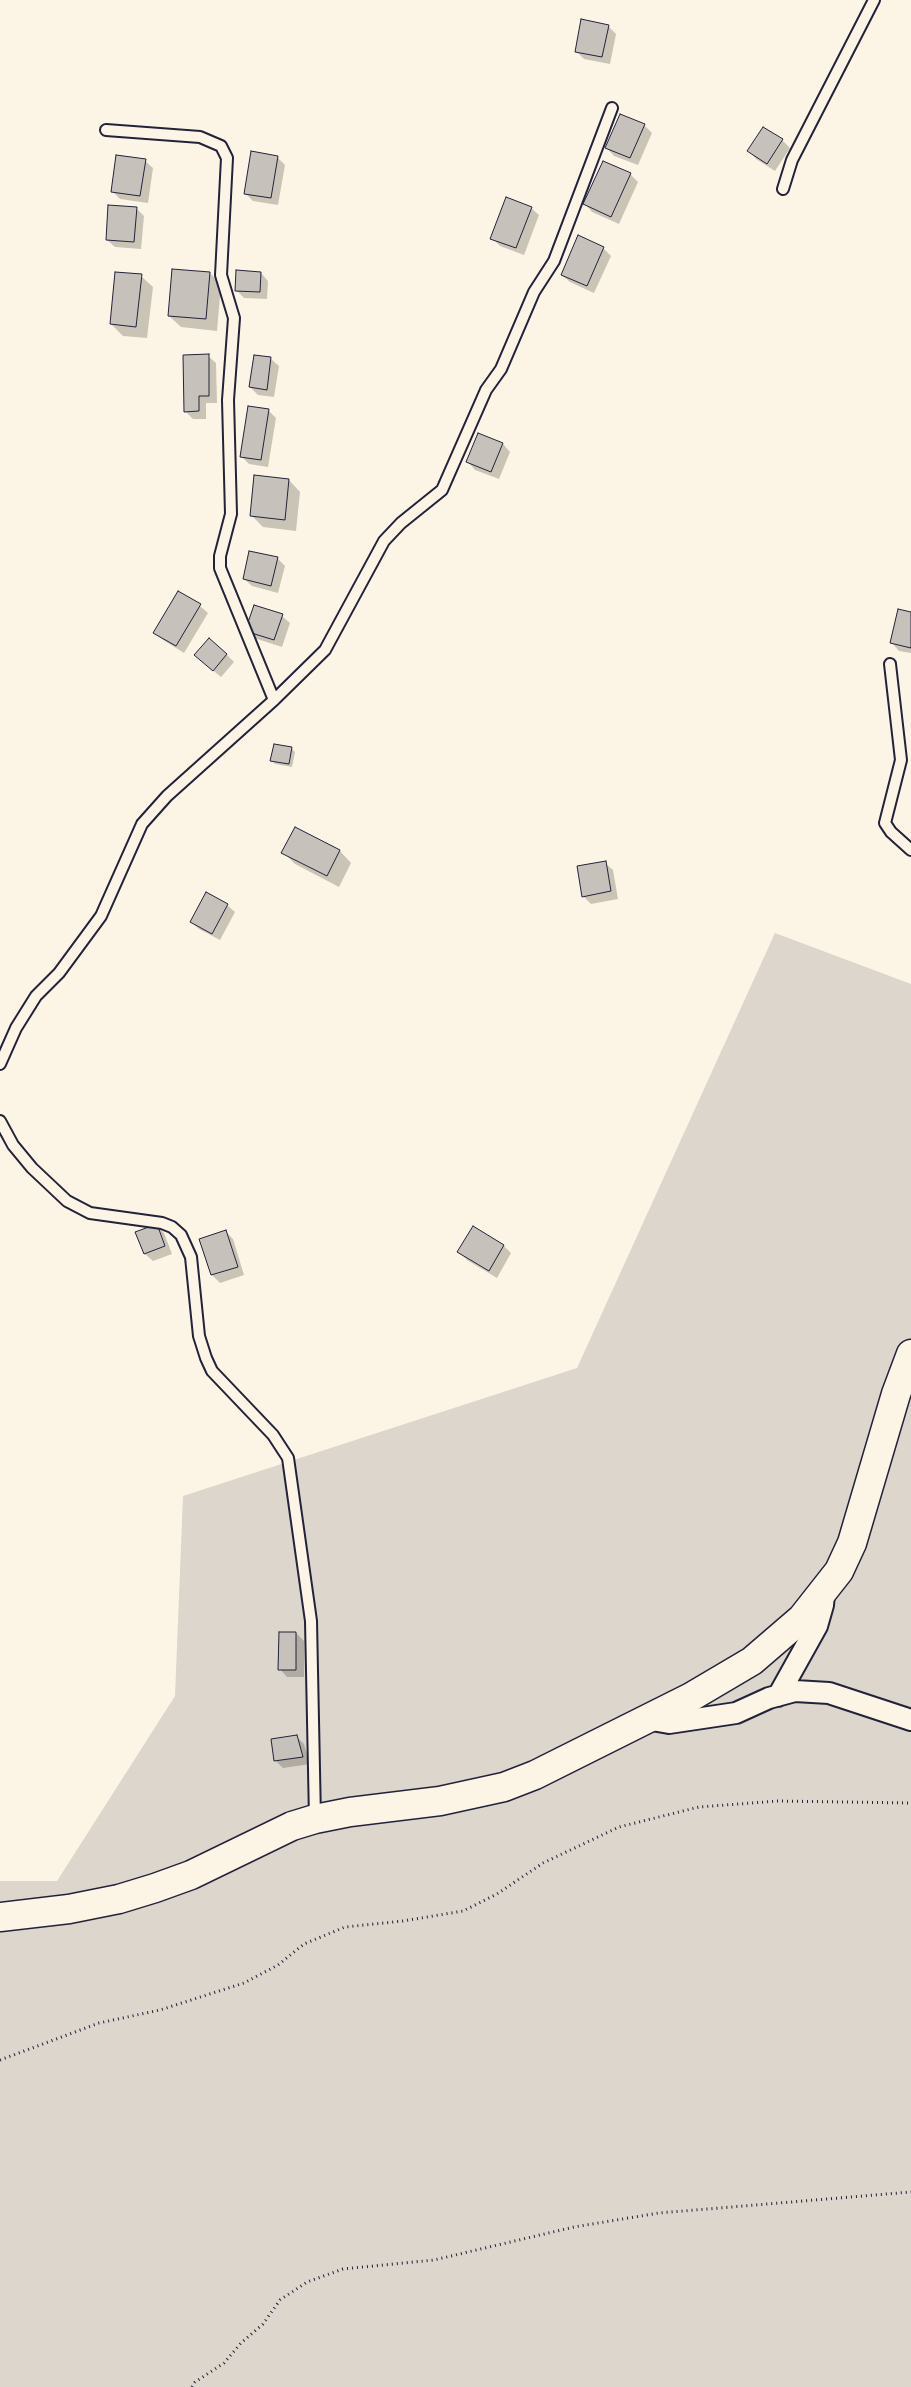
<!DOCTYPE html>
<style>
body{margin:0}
canvas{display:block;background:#fcf5e5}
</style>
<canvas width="911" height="2387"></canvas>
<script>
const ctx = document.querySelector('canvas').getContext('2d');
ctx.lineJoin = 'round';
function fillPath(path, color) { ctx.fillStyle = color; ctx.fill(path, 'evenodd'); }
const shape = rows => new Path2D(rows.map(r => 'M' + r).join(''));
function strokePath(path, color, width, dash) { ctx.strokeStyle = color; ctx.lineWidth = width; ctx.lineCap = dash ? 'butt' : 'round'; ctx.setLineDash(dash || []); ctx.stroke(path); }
fillPath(shape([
 [775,933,911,984,911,2387,0,2387,0,1881,57,1881,175,1696,183,1496,577,1368]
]), '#dcd6cc');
fillPath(shape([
 [608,26,616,34,610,64,584,59,576,51],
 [644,125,652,133,638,165,614,156,607,148],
 [782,140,790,148,775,171,756,159,749,151],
 [277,157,285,165,278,205,253,201,246,194],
 [145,161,153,168,148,203,120,199,112,191],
 [630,174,638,182,619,224,592,212,585,204],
 [136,208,144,216,141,249,115,247,107,240],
 [531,208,539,215,524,255,500,246,492,238],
 [603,248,611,256,594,293,570,282,562,275],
 [210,273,221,285,217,331,181,327,169,316],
 [261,273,268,281,267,299,244,298,236,290],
 [141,276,153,287,147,338,123,336,111,324],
 [208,356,216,363,217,403,206,403,206,419,193,419,185,411],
 [255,357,271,359,279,366,274,397,258,395,250,387],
 [269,411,276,418,268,467,249,464,241,456],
 [479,435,503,444,510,452,499,479,475,470,468,462],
 [289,480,300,492,296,531,263,527,251,515],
 [277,558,285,566,278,593,252,586,244,579],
 [200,606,208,613,184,653,163,640,155,633],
 [911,614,911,653,899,651,892,643],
 [282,616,290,623,282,647,254,638,247,631],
 [226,654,234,662,221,677,203,662],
 [291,748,295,752,292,767,275,764,272,761],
 [340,851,351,863,339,887,295,864,283,852],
 [605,863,613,870,618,899,591,904,583,896],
 [227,905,235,912,220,940,199,929,191,922],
 [156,1225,164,1233,172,1254,153,1261,145,1254,137,1233],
 [226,1232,233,1239,244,1275,220,1283,212,1275,201,1240],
 [504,1246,511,1253,497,1278,467,1260,459,1252],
 [296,1633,304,1641,304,1677,287,1677,280,1669],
 [296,1736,304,1744,310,1764,283,1768,276,1761]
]), '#0003');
const building = shape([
 [581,19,609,25,602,57,575,52,581,19],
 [620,114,645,124,630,158,605,148,620,114],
 [763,127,783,139,767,164,747,151,763,127],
 [251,151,278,156,271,198,244,194,251,151],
 [116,155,146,159,140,196,111,192,116,155],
 [603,161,631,173,611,217,583,204,603,161],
 [506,197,532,207,516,248,490,239,506,197],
 [108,205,137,207,134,242,106,240,108,205],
 [578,235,604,247,587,286,561,275,578,235],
 [172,269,210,272,206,319,168,316,172,269],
 [236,270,261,272,260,292,235,291,236,270],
 [115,272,142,274,136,327,110,324,115,272],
 [209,354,209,396,199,396,199,411,184,412,183,355,209,354],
 [254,355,271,357,267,390,249,387,254,355],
 [248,406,269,409,261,460,240,457,248,406],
 [478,433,503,443,491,472,466,462,478,433],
 [254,475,289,479,285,520,250,516,254,475],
 [249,551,278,557,271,586,243,579,249,551],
 [178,591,201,604,176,646,153,633,178,591],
 [254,605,283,614,274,640,245,631,254,605],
 [898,609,911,612,911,648,890,643,898,609],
 [209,638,227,654,213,671,194,655,209,638],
 [274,744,292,747,289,764,270,761,274,744],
 [295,827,340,850,327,876,281,853,295,827],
 [606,861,611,891,582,897,577,866,606,861],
 [206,892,228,904,212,934,190,922,206,892],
 [157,1224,165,1246,144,1254,135,1232,157,1224],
 [473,1226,504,1245,489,1271,457,1252,473,1226],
 [226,1230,238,1267,211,1275,199,1239,226,1230],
 [279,1632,296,1632,296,1670,278,1670,279,1632],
 [297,1735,303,1757,274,1761,271,1739,297,1735]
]);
fillPath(building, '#c6c1bb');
strokePath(building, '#22223b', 1);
const lane = shape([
 [106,130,200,137,221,146,227,158,221,275,234,318,228,400,231,514,220,556,220,568,274,700],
 [783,189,792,160,874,0],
 [890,664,901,760,885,823,891,832,911,850],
 [0,1064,16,1028,36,996,59,973,101,916,142,824,167,796,274,700,325,650,384,541,401,523,442,490,486,390,501,369,534,292,554,261,612,108],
 [0,1121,13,1145,32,1168,67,1201,90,1213,162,1223,172,1227,181,1235,191,1257,199,1336,206,1358,212,1371,273,1435,288,1458,311,1621,315,1819]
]);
const street = shape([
 [778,1696,817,1626,823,1605,824,1594],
 [646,1719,669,1723,736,1713,769,1698,795,1691,829,1693,911,1720]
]);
const secondary = shape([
 [0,1917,69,1909,119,1899,155,1888,191,1875,292,1826,315,1819,350,1812,440,1801,504,1787,535,1775,691,1697,752,1661,802,1618,839,1571,852,1543,896,1394,911,1354]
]);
strokePath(lane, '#22223b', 14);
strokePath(street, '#22223b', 24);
strokePath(secondary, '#22223b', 31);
strokePath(shape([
 [0,2060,99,2023,160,2010,244,1983,278,1965,304,1944,345,1927,403,1921,463,1911,497,1894,543,1863,619,1827,699,1807,778,1801,911,1803],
 [192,2387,195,2382,224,2363,241,2343,263,2324,280,2300,307,2282,343,2269,434,2260,574,2227,659,2213,911,2192]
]), '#22223b', 3, [1, 4]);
strokePath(lane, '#fcf5e5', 10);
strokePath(street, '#fcf5e5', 20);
strokePath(secondary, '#fcf5e5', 28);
</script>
